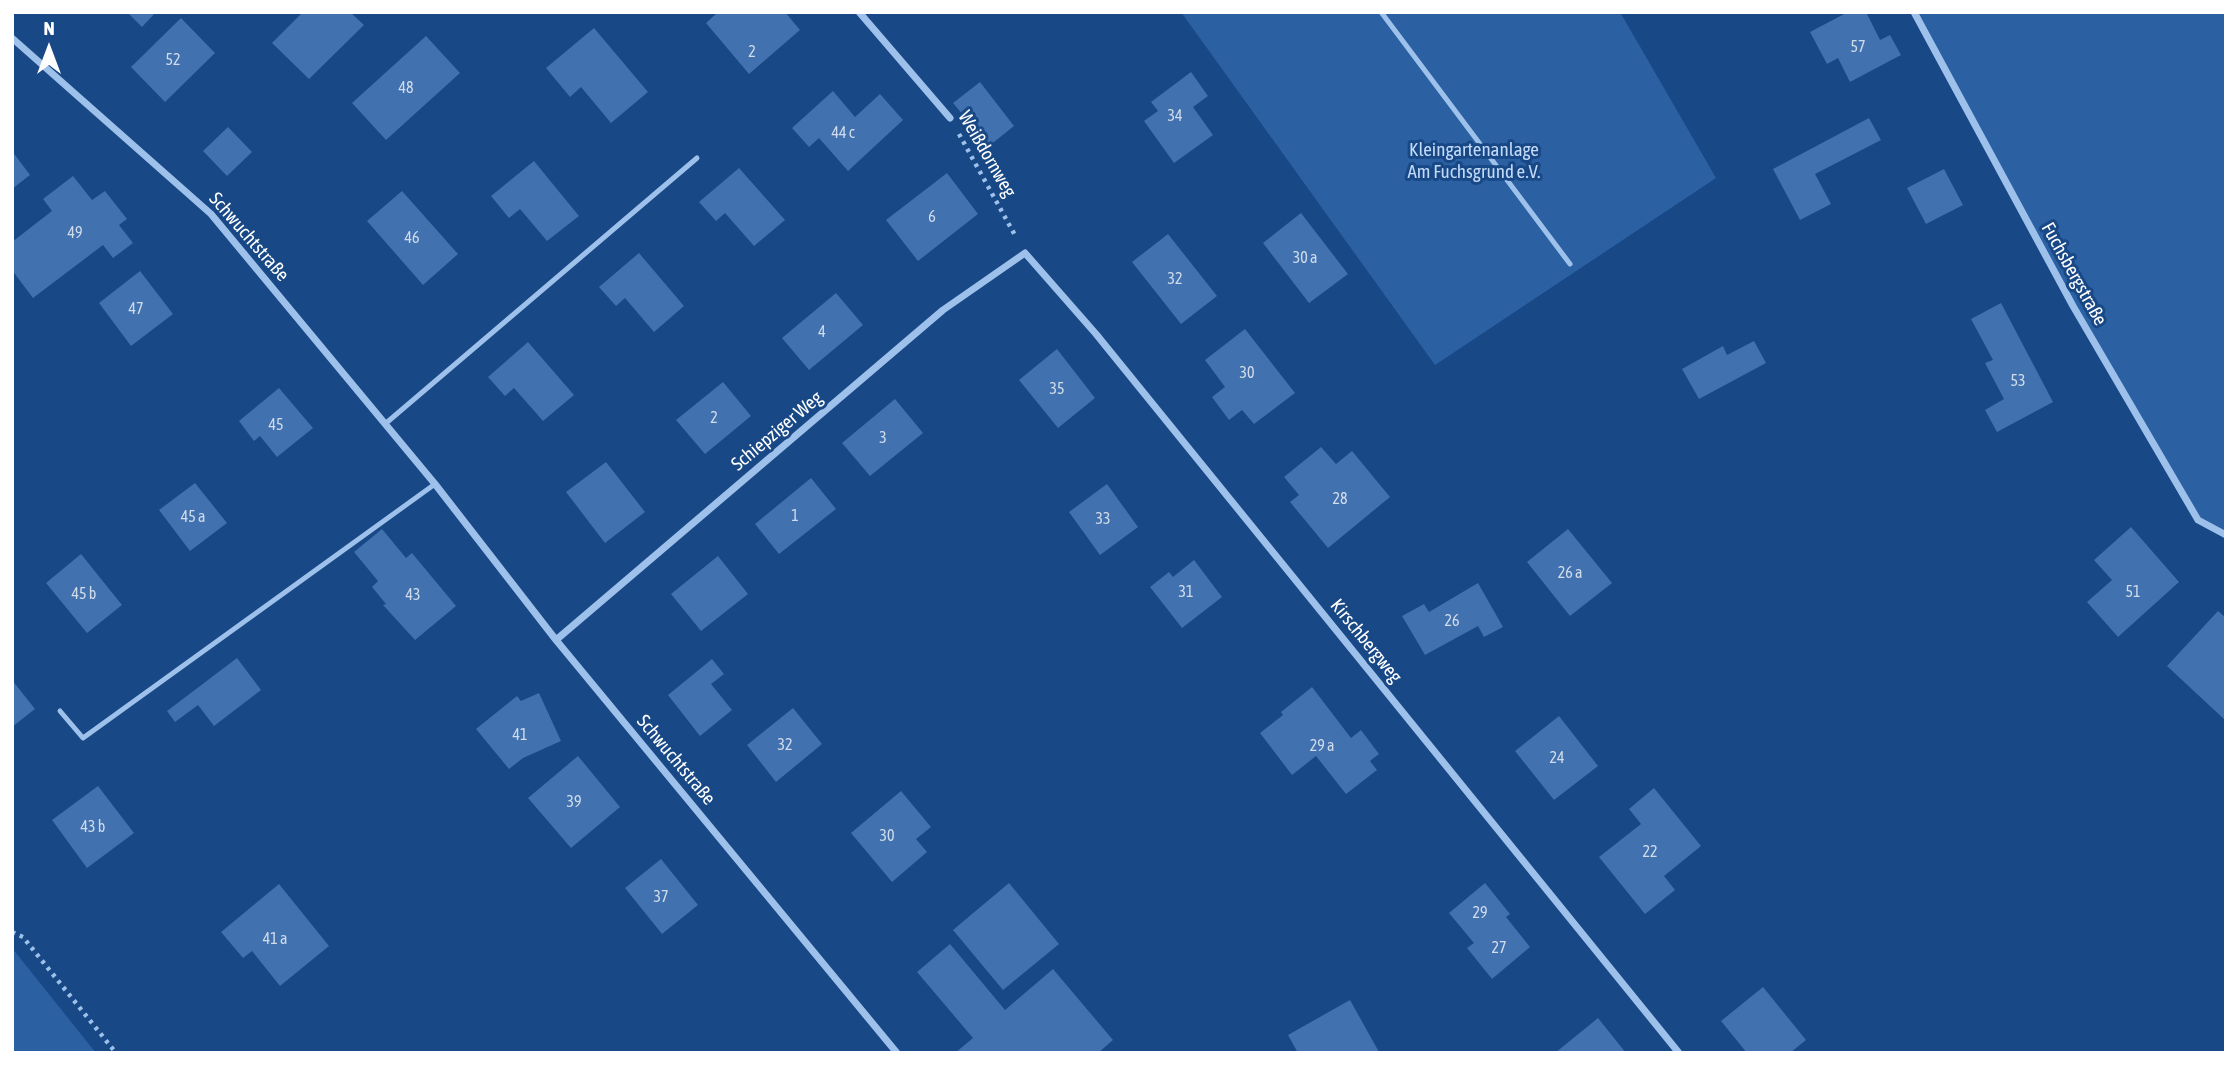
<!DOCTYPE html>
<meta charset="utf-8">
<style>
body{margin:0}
#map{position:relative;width:2238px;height:1065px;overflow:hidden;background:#184885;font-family:"Asap Condensed",sans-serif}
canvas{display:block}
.frame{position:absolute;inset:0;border:14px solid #fff;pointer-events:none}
.north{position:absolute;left:14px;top:14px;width:70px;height:70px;-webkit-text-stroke:5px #184885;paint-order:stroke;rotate:0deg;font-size:19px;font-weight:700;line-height:28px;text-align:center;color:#fff}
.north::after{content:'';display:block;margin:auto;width:24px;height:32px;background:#fff;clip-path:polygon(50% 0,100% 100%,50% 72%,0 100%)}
</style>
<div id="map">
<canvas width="2238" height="1065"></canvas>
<div class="frame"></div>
<div class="north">N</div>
</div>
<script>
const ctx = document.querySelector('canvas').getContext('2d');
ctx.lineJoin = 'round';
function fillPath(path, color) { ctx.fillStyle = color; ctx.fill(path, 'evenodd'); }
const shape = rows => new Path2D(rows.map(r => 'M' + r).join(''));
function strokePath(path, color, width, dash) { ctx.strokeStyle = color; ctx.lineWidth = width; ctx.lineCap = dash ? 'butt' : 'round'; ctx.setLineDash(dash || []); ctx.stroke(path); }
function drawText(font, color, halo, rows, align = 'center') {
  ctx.font = font + ' "Asap Condensed",sans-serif'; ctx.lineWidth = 6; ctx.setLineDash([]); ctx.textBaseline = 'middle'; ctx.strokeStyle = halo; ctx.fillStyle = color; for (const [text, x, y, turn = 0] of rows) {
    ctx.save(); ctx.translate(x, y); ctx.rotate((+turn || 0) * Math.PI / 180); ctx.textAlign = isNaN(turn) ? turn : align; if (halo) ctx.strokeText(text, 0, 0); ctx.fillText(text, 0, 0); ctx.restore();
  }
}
fillPath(shape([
 [1181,12,1620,12,1716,178,1435,365],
 [1914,12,2226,12,2226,534,2198,520,2073,306],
 [12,948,96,1053,12,1053]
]), '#2b61a3');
fillPath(shape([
 [127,12,156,12,142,27],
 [303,12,350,12,364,25,309,79,272,43],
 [718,12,785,12,800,30,749,74,706,23],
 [1848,12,1866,12,1880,40,1890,35,1901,55,1850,82,1838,58,1827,64,1810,32],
 [181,18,215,53,165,102,131,67],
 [594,28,648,92,611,123,581,87,570,97,546,68],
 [426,36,460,73,386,140,352,103],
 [1191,72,1208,96,1193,107,1213,135,1174,163,1144,121,1158,111,1151,102],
 [980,82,1014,126,989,146,953,103],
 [833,91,855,117,880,94,903,120,848,171,819,138,809,147,792,128],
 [1869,118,1881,140,1815,174,1831,204,1800,220,1773,169],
 [228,127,252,152,227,176,203,151],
 [12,151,30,175,12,189],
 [534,161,579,216,547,241,520,209,509,218,491,196],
 [739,168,785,220,754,246,725,213,716,221,699,202],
 [1944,169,1963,205,1926,224,1907,188],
 [947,173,978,214,918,261,886,220],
 [73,176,92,200,105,191,127,219,119,225,133,243,113,258,103,245,33,298,12,270,12,242,52,211,43,199],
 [402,191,458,254,423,285,367,221],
 [1301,213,1348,274,1309,303,1263,243],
 [1168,234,1217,296,1181,324,1132,262],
 [639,253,684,306,654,332,625,298,616,306,599,287],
 [140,271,173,314,131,346,99,303],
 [836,293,863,325,809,370,782,338],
 [2001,303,2053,402,1997,432,1985,410,2004,399,1985,363,1993,360,1971,319],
 [1245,329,1295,393,1254,424,1242,410,1229,420,1212,397,1225,387,1205,360],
 [1754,341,1766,363,1699,399,1682,369,1723,346,1727,355],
 [528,342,574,395,543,421,514,388,505,396,488,377],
 [1057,349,1095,398,1058,428,1019,380],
 [723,382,751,416,705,454,676,420],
 [279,388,313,428,277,457,260,436,254,441,239,421],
 [895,399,923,433,870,476,842,443],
 [1321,447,1336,464,1352,451,1390,497,1328,548,1290,502,1299,495,1284,477],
 [606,462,645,512,605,543,566,492],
 [811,478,836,509,779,554,755,524],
 [195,483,227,523,190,551,159,510],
 [1107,484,1138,527,1100,555,1069,512],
 [2131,527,2179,582,2118,637,2087,602,2112,580,2094,560],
 [382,529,406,558,412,553,456,606,415,640,383,605,386,604,372,587,378,581,354,552],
 [1568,529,1612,583,1570,616,1527,562],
 [81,554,122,605,87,633,46,583],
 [718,556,748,594,701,631,671,594],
 [1194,560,1222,597,1182,628,1150,587,1169,572,1173,577],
 [1478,583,1503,627,1484,637,1478,626,1425,655,1402,616,1424,604,1429,612],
 [2218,611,2226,618,2226,721,2167,666],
 [237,658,261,690,214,726,198,705,175,722,167,711],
 [712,659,724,674,711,684,732,710,700,736,668,695],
 [12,680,35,709,12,727],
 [1312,687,1351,738,1361,730,1379,754,1370,761,1377,770,1346,794,1316,756,1292,775,1260,733,1283,715,1281,712],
 [539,693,561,741,523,758,509,769,476,729,517,696,521,701],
 [793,708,822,744,776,782,747,745],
 [1559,716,1598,766,1554,800,1515,751],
 [578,756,620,807,571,848,528,798],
 [98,786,134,833,87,868,52,820],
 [1654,788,1701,846,1664,876,1675,890,1645,914,1599,857,1641,824,1629,809],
 [901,791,931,827,916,839,927,852,892,882,851,833],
 [661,859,698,905,662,934,625,888],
 [1009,883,1059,944,1003,990,953,930],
 [1485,883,1510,914,1506,917,1530,947,1492,979,1467,948,1474,943,1449,913],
 [279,884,329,946,280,986,252,951,243,958,221,932],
 [950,944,1005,1010,1053,969,1113,1040,1098,1053,955,1053,973,1038,917,972],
 [1763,987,1806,1040,1790,1053,1747,1053,1721,1021],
 [1350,1000,1379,1052,1298,1053,1288,1035],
 [1598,1018,1626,1053,1555,1053]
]), '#4171af');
strokePath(shape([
 [959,134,1016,237],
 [12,932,23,937,116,1053]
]), '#9ec1ec', 4.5, [3.5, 5]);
strokePath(shape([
 [1381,12,1570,264],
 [385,424,697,158],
 [60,711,83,738,435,484]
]), '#9ec1ec', 5);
strokePath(shape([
 [859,12,950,118],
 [1914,12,2073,306,2198,520,2226,535],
 [12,38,211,214,435,484,556,640,897,1053],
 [556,640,943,310,1025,253,1096,334,1679,1053]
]), '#9ec1ec', 7);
drawText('16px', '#d0dceb', null, [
 ["57",1858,47],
 ["2",752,52],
 ["52",173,60],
 ["48",406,88],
 ["34",1175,116],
 ["44 c",843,133],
 ["6",932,217],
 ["49",75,233],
 ["46",412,238],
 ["30 a",1305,258],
 ["32",1175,279],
 ["47",136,309],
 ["4",822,332],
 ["30",1247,373],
 ["53",2018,381],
 ["35",1057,389],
 ["2",714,418],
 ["45",276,425],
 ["3",883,438],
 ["28",1340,499],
 ["1",795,516],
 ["45 a",193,517],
 ["33",1103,519],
 ["26 a",1570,573],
 ["31",1186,592],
 ["51",2133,592],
 ["45 b",84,594],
 ["43",413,595],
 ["26",1452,621],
 ["41",520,735],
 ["32",785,745],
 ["29 a",1322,746],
 ["24",1557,758],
 ["39",574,802],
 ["43 b",93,827],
 ["30",887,836],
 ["22",1650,852],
 ["37",661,897],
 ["29",1480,913],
 ["41 a",275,939],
 ["27",1499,948]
]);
drawText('19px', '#c3dbf9', '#184885', [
 ["Kleingartenanlage",1474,150],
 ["Am Fuchsgrund e.V.",1474,172]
]);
drawText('19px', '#fff', '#184885', [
 ["Weißdornweg",987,154,60],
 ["Schwuchtstraße",249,237,49],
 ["Fuchsbergstraße",2074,274,61],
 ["Schiepziger Weg",777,431,-40],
 ["Kirschbergweg",1366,641,51],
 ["Schwuchtstraße",676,760,50]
]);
</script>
